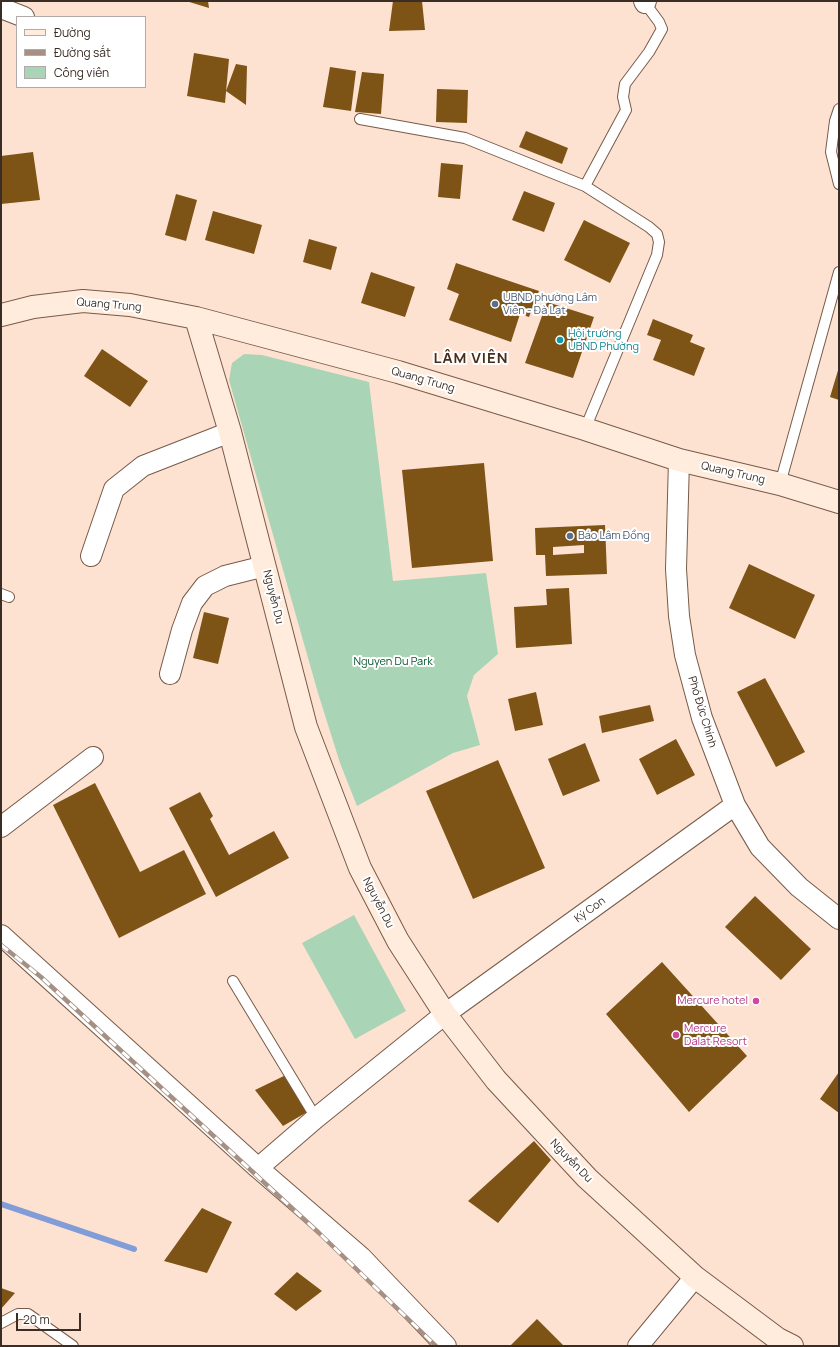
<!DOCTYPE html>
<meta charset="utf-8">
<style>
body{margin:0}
#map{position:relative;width:840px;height:1347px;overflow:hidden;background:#fee2d1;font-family:Manrope,sans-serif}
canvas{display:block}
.frame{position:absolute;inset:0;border:2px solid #3a2d25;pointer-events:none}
.legend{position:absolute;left:16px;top:16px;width:130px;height:72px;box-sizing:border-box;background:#fff;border:1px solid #b0aba8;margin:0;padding:5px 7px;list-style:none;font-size:12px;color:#3a2d25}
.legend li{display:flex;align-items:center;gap:8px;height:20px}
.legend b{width:20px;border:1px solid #b0aba8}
.scale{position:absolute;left:16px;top:1313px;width:65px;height:18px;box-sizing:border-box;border:2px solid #3a2d25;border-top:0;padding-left:5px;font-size:12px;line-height:14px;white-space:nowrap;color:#3a2d25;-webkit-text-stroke:3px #fff;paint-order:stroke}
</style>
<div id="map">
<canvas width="840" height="1347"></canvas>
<div class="frame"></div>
<ul class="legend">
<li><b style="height:5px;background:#ffecdd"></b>Đường</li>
<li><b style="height:5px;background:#a69083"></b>Đường sắt</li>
<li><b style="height:11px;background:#aad4b6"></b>Công viên</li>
</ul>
<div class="scale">20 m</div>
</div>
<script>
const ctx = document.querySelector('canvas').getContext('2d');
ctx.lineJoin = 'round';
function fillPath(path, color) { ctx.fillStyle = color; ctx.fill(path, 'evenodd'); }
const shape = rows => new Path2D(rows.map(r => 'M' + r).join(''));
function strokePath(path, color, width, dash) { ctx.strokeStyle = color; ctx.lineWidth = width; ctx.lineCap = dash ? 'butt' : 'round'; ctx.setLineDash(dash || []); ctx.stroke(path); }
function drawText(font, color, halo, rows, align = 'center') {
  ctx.font = font + ' Manrope,sans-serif'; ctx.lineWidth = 4; ctx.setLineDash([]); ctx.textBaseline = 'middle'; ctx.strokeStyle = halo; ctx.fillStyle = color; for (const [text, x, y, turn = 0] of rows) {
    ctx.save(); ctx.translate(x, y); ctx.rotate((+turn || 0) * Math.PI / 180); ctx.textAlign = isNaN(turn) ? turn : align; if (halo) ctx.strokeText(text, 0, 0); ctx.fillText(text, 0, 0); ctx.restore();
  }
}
fillPath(shape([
 [244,354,262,355,369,382,393,581,486,573,498,654,474,675,467,696,480,745,453,753,357,806,340,763,318,693,229,380,232,363],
 [354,915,406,1011,355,1039,302,943]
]), '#aad4b6');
strokePath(shape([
 [1,1204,134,1249]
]), '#819cd7', 6);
fillPath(shape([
 [186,1,208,1,209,8],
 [393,1,422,1,425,30,389,31],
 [194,53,229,59,225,103,187,96],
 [236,64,247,66,246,105,226,91],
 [330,67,356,71,351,111,323,107],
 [362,72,384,74,381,114,355,112],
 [437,89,468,90,467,123,436,122],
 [526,131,568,148,562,164,519,147],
 [33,152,40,200,1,204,1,156],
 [441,163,463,165,460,199,438,197],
 [524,191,555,203,544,232,512,220],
 [176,194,197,200,186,241,165,235],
 [213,211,262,225,254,254,205,240],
 [584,220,630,243,610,283,564,260],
 [309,239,337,247,331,270,303,262],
 [456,263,539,291,529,317,520,314,511,342,449,320,459,294,447,289],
 [371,272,415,287,405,317,361,303],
 [547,302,594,317,573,378,525,363],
 [653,319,693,335,690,342,705,348,694,376,653,360,661,340,647,335],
 [102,349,148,381,130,407,84,376],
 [839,367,839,400,830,397],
 [484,463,493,561,412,568,402,470],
 [605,525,607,574,546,576,545,555,536,555,535,528],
 [584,545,584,553,553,555,553,547],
 [749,564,815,595,795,639,729,608],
 [569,588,572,644,516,648,514,607,547,605,546,589],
 [204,612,229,618,218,664,193,658],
 [765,678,805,752,776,767,737,692],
 [536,692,543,725,515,731,508,699],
 [650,705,654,721,602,733,599,716],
 [676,739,695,775,657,795,639,759],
 [585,743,600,781,563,796,548,759],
 [498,760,545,868,473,899,426,791],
 [95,783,140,872,184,850,206,894,119,938,53,805],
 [200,792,213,816,210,819,229,855,274,831,289,858,216,897,169,808],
 [755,896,811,949,781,980,725,927],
 [662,962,747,1056,689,1112,606,1014],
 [839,1072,839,1113,820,1099],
 [288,1074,309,1111,283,1126,255,1090],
 [534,1141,551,1160,498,1223,468,1201],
 [202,1208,232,1222,207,1273,164,1261],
 [297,1272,322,1291,296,1311,274,1294],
 [1,1288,15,1293,1,1309],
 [537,1319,564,1346,510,1346]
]), '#7d5316');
const lane = shape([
 [839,109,835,121,831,152,839,184],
 [360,119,465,138,585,186],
 [585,429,657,255,659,242,657,234,649,227,585,186,626,110,623,97,625,84,649,52,662,29,659,22,645,3],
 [780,484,839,272],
 [1,594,9,597],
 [233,981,316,1118],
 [1,1323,18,1314,28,1314,73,1346]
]);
const street = shape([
 [644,1,645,3,646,1],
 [1,8,24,17],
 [679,460,676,569,679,616,685,655,702,718,735,805,760,847,799,887,839,919],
 [91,556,114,489,143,466,230,432],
 [170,674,182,630,192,603,205,586,225,576,265,566],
 [1,827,93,757],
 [1,935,258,1168,361,1257,446,1346],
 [258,1168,316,1118,445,1014,735,805],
 [638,1346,695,1277]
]);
const secondary = shape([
 [1,315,33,307,83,301,130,305,196,318,398,372,585,429,679,460,780,484,839,502],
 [196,318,230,432,306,727,360,868,398,941,445,1014,496,1080,587,1178,695,1277,778,1339,792,1346]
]);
strokePath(lane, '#785a48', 12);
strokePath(street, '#785a48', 22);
strokePath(secondary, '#785a48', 24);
strokePath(lane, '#fff', 10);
strokePath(street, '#fff', 20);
strokePath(secondary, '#ffecdd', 22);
const rail = shape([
 [1,945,41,977,319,1233,436,1346]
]);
strokePath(rail, '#a69083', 4.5);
strokePath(rail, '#fff', 3, [9]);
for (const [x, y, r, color] of [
 [495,304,4,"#5c6f8a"],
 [560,340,4,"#0f9aa8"],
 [570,536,4,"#5c6f8a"],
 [756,1001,4,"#d1479c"],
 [676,1035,4,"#d1479c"]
]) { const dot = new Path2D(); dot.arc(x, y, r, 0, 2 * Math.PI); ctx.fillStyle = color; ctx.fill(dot); strokePath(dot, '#fff', 1.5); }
drawText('11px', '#4e5e75', '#fff', [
 ["UBND phường Lâm",503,298],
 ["Viên - Đà Lạt",503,311],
 ["Báo Lâm Đồng",578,536]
], 'left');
drawText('11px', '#3a2d25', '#fff', [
 ["Quang Trung",109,305,5],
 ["Quang Trung",423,380,16],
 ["Quang Trung",733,473,13],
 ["Nguyễn Du",273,597,76],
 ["Phó Đức Chính",702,712,73],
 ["Nguyễn Du",378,903,63],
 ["Ký Con",590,910,-36],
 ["Nguyễn Du",571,1161,46]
]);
drawText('11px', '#0d838f', '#fff', [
 ["Hội trường",568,334],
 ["UBND Phường",568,347]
], 'left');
drawText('11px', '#07572e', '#fff', [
 ["Nguyen Du Park",393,662]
]);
drawText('11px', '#b23c85', '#fff', [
 ["Mercure hotel",748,1001],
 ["Mercure",684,1029,"left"],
 ["Dalat Resort",684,1042,"left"]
], 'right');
ctx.letterSpacing = '1px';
drawText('bold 15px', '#472d1b', '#fff', [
 ["LÂM VIÊN",471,359]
]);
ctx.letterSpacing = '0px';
</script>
